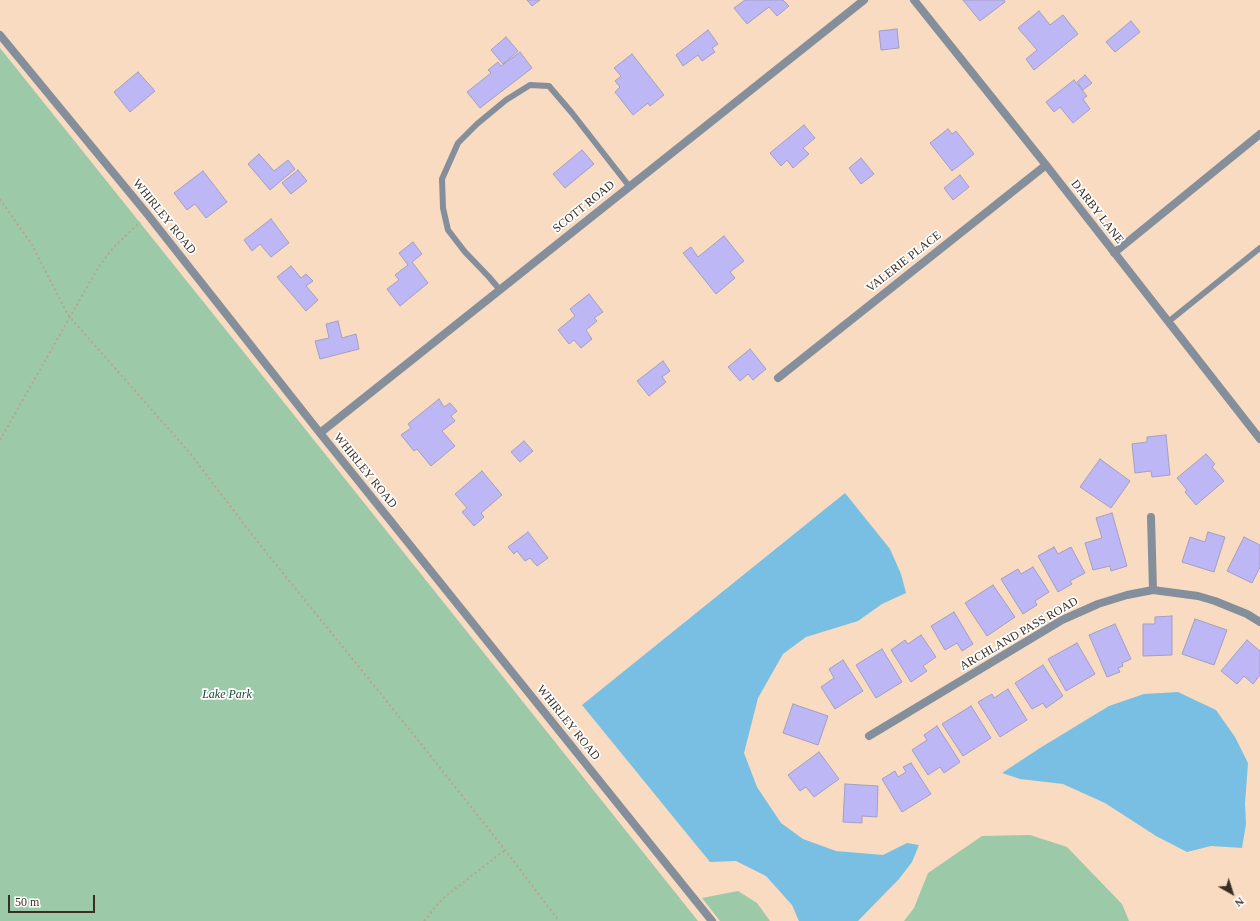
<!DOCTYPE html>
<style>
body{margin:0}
#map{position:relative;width:1260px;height:921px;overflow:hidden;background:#f8dbc0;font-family:"Times New Roman",serif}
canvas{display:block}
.north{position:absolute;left:1212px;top:873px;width:40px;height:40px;-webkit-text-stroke:3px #fff;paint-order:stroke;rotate:141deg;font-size:11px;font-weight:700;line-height:16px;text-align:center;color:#392e23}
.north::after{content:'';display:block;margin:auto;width:14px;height:18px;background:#392e23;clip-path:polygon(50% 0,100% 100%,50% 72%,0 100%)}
.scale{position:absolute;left:8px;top:895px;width:87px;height:18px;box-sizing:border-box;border:2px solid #392e23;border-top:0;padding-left:5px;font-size:12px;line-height:14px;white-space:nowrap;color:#392e23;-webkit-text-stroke:3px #fff;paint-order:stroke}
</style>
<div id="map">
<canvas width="1260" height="921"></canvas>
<div class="north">N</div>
<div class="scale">50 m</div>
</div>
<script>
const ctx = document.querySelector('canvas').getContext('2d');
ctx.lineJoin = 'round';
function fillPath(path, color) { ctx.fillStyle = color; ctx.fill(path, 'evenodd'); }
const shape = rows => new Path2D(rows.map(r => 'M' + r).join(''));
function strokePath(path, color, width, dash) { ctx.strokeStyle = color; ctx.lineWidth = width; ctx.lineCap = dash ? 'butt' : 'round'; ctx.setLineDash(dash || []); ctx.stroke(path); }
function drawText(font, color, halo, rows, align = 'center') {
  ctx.font = font + ' "Times New Roman",serif'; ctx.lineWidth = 3.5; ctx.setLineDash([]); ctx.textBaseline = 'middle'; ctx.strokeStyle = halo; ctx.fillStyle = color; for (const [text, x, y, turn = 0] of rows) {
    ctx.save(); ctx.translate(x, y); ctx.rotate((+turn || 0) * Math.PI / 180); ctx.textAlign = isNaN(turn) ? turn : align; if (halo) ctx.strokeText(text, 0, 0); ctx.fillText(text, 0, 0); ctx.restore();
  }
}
fillPath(shape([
 [0,48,250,360,698,921,0,921],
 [1030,835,1067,847,1122,904,1129,921,904,921,914,908,928,873,982,836],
 [738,891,757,903,770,921,720,921,702,898]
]), '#9cc9a8');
fillPath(shape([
 [845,493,890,549,901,574,906,593,882,604,858,621,806,637,783,654,758,698,744,753,757,787,781,823,803,839,836,851,883,855,907,843,919,845,912,862,899,879,858,921,799,921,792,905,766,876,736,861,710,862,582,705],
 [1178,692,1216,710,1235,737,1248,763,1245,804,1246,824,1242,848,1211,846,1187,852,1156,836,1105,803,1063,784,1020,779,1002,773,1040,748,1109,706,1144,694]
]), '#78bfe3');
const building = shape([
 [527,0,540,0,532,6,527,0],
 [745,0,783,0,789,6,777,16,769,7,747,24,734,8,745,0],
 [963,0,1004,0,1005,2,980,21,963,0],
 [1039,11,1050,25,1063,15,1078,34,1034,70,1026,59,1037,50,1018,28,1039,11],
 [1131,21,1140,32,1115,52,1106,42,1131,21],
 [897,29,899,48,881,50,879,31,897,29],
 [708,30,718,44,712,48,715,52,702,61,698,55,683,66,676,55,708,30],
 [506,37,518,51,503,64,491,50,506,37],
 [520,52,532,68,480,108,467,92,491,73,488,70,498,62,501,66,520,52],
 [632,54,664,95,650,106,648,103,633,115,615,92,620,87,615,81,621,76,614,68,632,54],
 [138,72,155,91,130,112,114,92,138,72],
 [1085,75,1092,83,1083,90,1077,82,1085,75],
 [1074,80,1087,96,1083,99,1090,109,1073,123,1060,107,1054,112,1046,102,1074,80],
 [804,125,815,138,803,148,809,154,793,168,787,160,781,166,770,153,804,125],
 [948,129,952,134,956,131,974,154,952,171,930,143,948,129],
 [582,150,594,164,565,188,553,174,582,150],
 [259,154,274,171,288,160,295,169,270,190,248,164,259,154],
 [861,158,874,174,861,184,849,168,861,158],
 [298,170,307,181,291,194,282,183,298,170],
 [203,171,227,202,206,218,195,204,187,210,174,193,203,171],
 [960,175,969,187,953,200,944,188,960,175],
 [271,219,289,243,271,257,260,244,252,251,244,240,271,219],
 [724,236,744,261,730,272,735,278,716,294,683,253,691,247,698,257,724,236],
 [413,242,422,254,412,262,428,283,400,306,387,289,399,280,395,275,408,265,399,253,413,242],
 [291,266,301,278,306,274,313,281,306,286,318,300,306,311,277,277,291,266],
 [589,294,603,312,594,318,597,321,586,330,592,339,581,348,574,340,569,344,558,330,575,316,570,309,589,294],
 [338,321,342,338,356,334,359,349,320,359,315,341,329,338,326,324,338,321],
 [750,349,766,369,753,380,748,374,740,381,728,367,750,349],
 [663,361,670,371,662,377,666,382,649,396,637,381,663,361],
 [439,399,444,407,450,403,457,411,451,416,455,421,442,431,455,446,431,466,417,449,414,451,401,435,411,428,408,424,439,399],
 [1166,435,1170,475,1152,477,1151,471,1135,473,1132,444,1147,442,1147,437,1166,435],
 [524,441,533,451,520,462,511,452,524,441],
 [1206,454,1215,464,1212,467,1224,481,1196,505,1185,492,1187,490,1177,478,1206,454],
 [1100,459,1130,481,1111,508,1080,487,1100,459],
 [482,471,502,495,481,513,484,517,474,526,462,512,467,508,455,494,482,471],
 [1112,513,1127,566,1111,571,1110,566,1093,570,1085,543,1102,538,1096,518,1112,513],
 [528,532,548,558,537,566,530,558,525,561,517,551,514,554,508,547,528,532],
 [1208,532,1225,537,1214,572,1182,562,1190,537,1205,542,1208,532],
 [1244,537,1260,545,1260,567,1252,583,1227,571,1244,537],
 [1054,547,1058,554,1071,547,1085,573,1070,581,1072,584,1058,592,1038,556,1054,547],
 [1033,567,1049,592,1035,601,1037,605,1023,614,1001,579,1018,569,1021,574,1033,567],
 [993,585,1015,617,987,636,965,603,993,585],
 [954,612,973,644,962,651,957,643,945,650,931,626,954,612],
 [1172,616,1172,655,1143,656,1143,624,1155,624,1155,617,1172,616],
 [1195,619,1227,630,1214,665,1182,654,1195,619],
 [1115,624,1131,659,1122,663,1123,666,1118,668,1120,672,1107,677,1089,635,1115,624],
 [921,635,936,657,923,666,927,671,911,682,891,650,905,640,908,644,921,635],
 [1247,640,1260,651,1260,675,1253,684,1244,676,1237,684,1221,671,1247,640],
 [1077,643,1095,674,1066,691,1048,659,1077,643],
 [882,649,902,682,876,698,856,665,882,649],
 [843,660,863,691,835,709,821,687,834,678,829,669,843,660],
 [1043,665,1063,696,1046,708,1043,703,1032,709,1015,683,1043,665],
 [1008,689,1027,720,1000,737,978,702,992,694,994,698,1008,689],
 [793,704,828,716,818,745,783,733,793,704],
 [971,706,991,738,963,756,942,724,971,706],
 [937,726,960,762,944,773,940,767,928,775,912,750,927,740,924,735,937,726],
 [819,752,839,779,814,797,806,787,800,791,788,775,819,752],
 [911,763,931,794,902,812,882,779,895,771,898,777,906,772,903,767,911,763],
 [845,784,878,786,877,817,862,816,862,823,843,822,845,784]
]);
fillPath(building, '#beb7f6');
strokePath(building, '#a29fc0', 1);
strokePath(shape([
 [0,199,32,245,68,315,189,452,257,541,414,735,505,850,559,921],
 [0,440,99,266,113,248,140,222],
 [424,921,442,899,505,850]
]), '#bba38e', 2, [2, 3]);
strokePath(shape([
 [500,290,489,277,465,252,448,230,443,208,442,179,458,143,477,124,506,100,530,85,549,86,572,113,629,186],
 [1168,322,1260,248]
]), '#858f9c', 6);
strokePath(shape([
 [914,0,1046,165,1260,439],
 [0,35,148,215,320,433,712,921],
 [1114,253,1260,134],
 [778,378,1046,165],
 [320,433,864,0],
 [1151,517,1153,590],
 [869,736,1062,620,1098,604,1127,595,1153,590,1198,596,1215,601,1247,614,1260,622]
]), '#858f9c', 8);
drawText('12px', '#392e23', '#fff', [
 ["SCOTT ROAD",584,207,-39],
 ["DARBY LANE",1097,212,52],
 ["WHIRLEY ROAD",164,217,51],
 ["VALERIE PLACE",904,262,-38],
 ["WHIRLEY ROAD",365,471,51],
 ["ARCHLAND PASS ROAD",1019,634,-30],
 ["WHIRLEY ROAD",568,723,51]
]);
drawText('italic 12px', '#19472a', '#fff', [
 ["Lake Park",227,695]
]);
</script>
